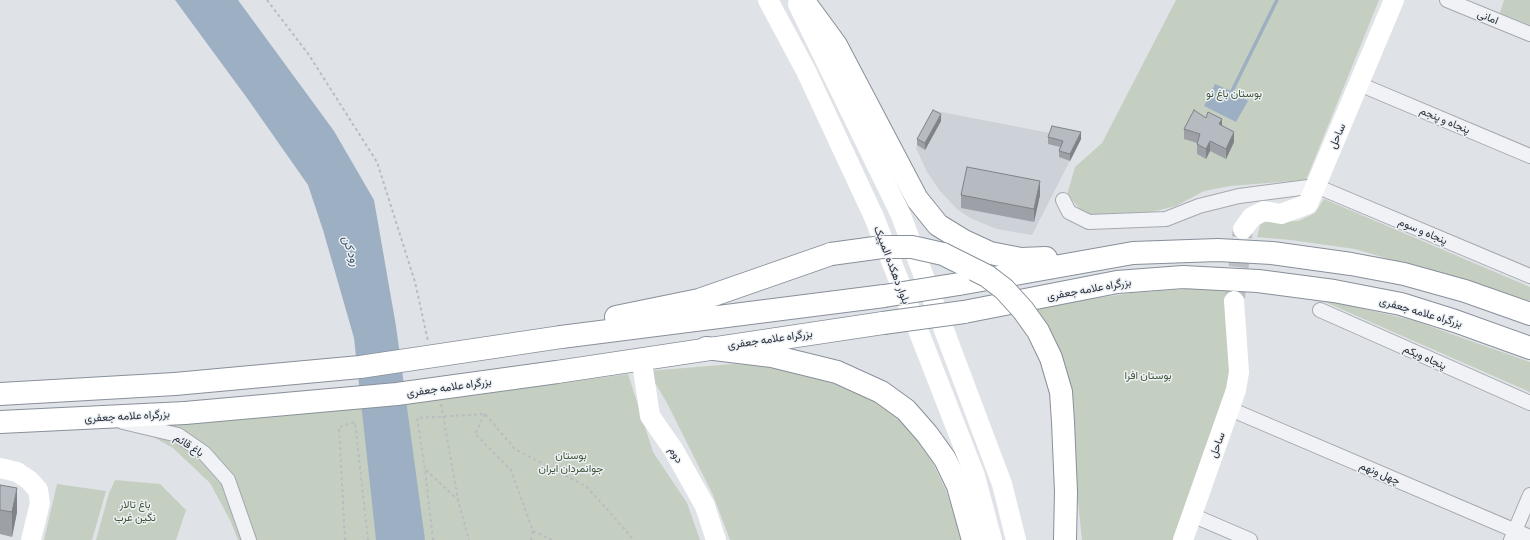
<!DOCTYPE html>
<meta charset="utf-8">
<style>
body{margin:0}
canvas{display:block;background:#dfe2e6}
</style>
<canvas width="1530" height="540"></canvas>
<script>
const ctx = document.querySelector('canvas').getContext('2d');
ctx.lineJoin = 'round';
function fillPath(path, color) { ctx.fillStyle = color; ctx.fill(path, 'evenodd'); }
const shape = rows => new Path2D(rows.map(r => 'M' + r).join(''));
function strokePath(path, color, width, dash) { ctx.strokeStyle = color; ctx.lineWidth = width; ctx.lineCap = dash ? 'butt' : 'round'; ctx.setLineDash(dash || []); ctx.stroke(path); }
function drawText(font, color, halo, rows, align = 'center') {
  ctx.font = font + ' Barlow,Vazirmatn,sans-serif'; ctx.lineWidth = 3; ctx.setLineDash([]); ctx.textBaseline = 'middle'; ctx.strokeStyle = halo; ctx.fillStyle = color; for (const [text, x, y, turn = 0] of rows) {
    ctx.save(); ctx.translate(x, y); ctx.rotate((+turn || 0) * Math.PI / 180); ctx.textAlign = isNaN(turn) ? turn : align; if (halo) ctx.strokeText(text, 0, 0); ctx.fillText(text, 0, 0); ctx.restore();
  }
}
fillPath(shape([
 [936,111,1081,139,1032,235,997,229,970,218,957,209,940,191,927,172,916,148]
]), '#cdd1d8');
fillPath(shape([
 [1176,0,1379,0,1306,180,1230,186,1204,191,1176,206,1139,215,1088,217,1067,195,1075,167,1102,143],
 [1504,0,1530,0,1530,25,1500,13],
 [1324,199,1530,287,1530,301,1355,249,1291,240,1257,237,1261,222,1299,221,1315,213],
 [1187,289,1227,289,1234,369,1177,540,1082,540,1067,392,1032,308,1131,293],
 [1316,298,1412,320,1530,362,1530,392],
 [733,364,777,367,823,376,898,411,923,443,945,488,955,514,961,540,730,540,713,495,667,403,648,371],
 [628,374,653,452,687,503,700,540,238,540,230,520,210,483,173,448,130,424,446,399],
 [115,480,160,484,186,510,176,540,96,540,109,493],
 [57,484,106,491,92,540,44,540]
]), '#c5cfc1');
fillPath(shape([
 [175,0,238,0,334,131,374,200,396,326,425,540,376,540,354,338,323,230,308,185,247,98],
 [1215,84,1238,94,1248,101,1236,122,1204,106]
]), '#9db0c3');
strokePath(shape([
 [1232,91,1277,0]
]), '#9db0c3', 3.5);
strokePath(shape([
 [1235,297,1243,229]
]), '#bbbec4', 20, [20, 10]);
const street = shape([
 [1447,0,1530,34],
 [1359,84,1530,156],
 [1063,200,1069,212,1089,222,1166,219,1199,206,1239,196,1316,186,1530,276],
 [1320,310,1530,403],
 [1230,409,1530,537],
 [123,422,178,435,204,453,228,480,249,540],
 [1192,515,1250,540],
 [1511,540,1530,495]
]);
const highway = shape([
 [803,0,836,45,917,199,938,225,964,241,990,253,1021,259,1046,258],
 [959,284,1133,253,1218,250,1272,253,1351,264,1404,274,1465,291,1530,314],
 [964,312,1117,282,1183,277,1258,281,1334,291,1401,304,1455,321,1530,348],
 [616,317,699,300,831,254],
 [561,337,884,296],
 [706,348,772,356,837,372,881,392,906,410,927,434,945,459,958,486,973,540],
 [557,372,883,323],
 [0,394,175,384],
 [0,422,185,413],
 [1065,540,1066,492]
]);
strokePath(street, '#a5a9b0', 16);
strokePath(highway, '#88909b', 24);
strokePath(shape([
 [267,0,309,55,377,162,415,282,428,341],
 [441,404,458,500,469,540],
 [485,414,475,434,511,470,533,531,552,540],
 [426,470,458,500],
 [345,540,339,427,355,422,368,540],
 [433,540,425,470,417,418,485,414,515,449,587,487,634,540],
 [531,540,533,531]
]), '#b9bcc1', 2, [3, 3]);
strokePath(street, '#f1f2f5', 14);
strokePath(shape([
 [768,0,806,71,874,217,975,476,992,540],
 [798,4,900,213,1002,484,1016,540],
 [1243,229,1252,217,1264,211,1281,214,1308,204,1394,0],
 [643,369,650,416,673,449,705,506,716,540],
 [0,468,17,472,29,480,38,490,40,503,31,540],
 [1183,540,1236,390,1239,372,1234,301]
]), '#fff', 20);
strokePath(highway, '#fff', 22);
const highwayBridge = shape([
 [831,254,882,247,912,247,943,254,987,276,1004,289,1023,310,1038,331,1051,358,1061,392,1063,422,1066,492],
 [884,296,959,284],
 [883,323,964,312],
 [175,384,360,367,561,337],
 [185,413,397,394,557,372]
]);
strokePath(highwayBridge, '#88909b', 24, []);
strokePath(highwayBridge, '#fff', 22);
fillPath(shape([
 [1206,118,1222,126,1234,142,1226,159,1210,151,1206,159,1197,154,1197,143,1184,139,1184,129],
 [941,121,925,150,917,145,917,139],
 [1048,137,1081,139,1070,161,1059,157,1059,151,1060,147,1048,144],
 [961,195,1040,195,1034,222,961,208],
 [0,485,17,512,12,537,0,534]
]), '#9da1a7');
fillPath(shape([
 [941,114,941,121,925,150,925,143],
 [1222,119,1222,129,1219,124],
 [1081,132,1081,139,1070,161,1070,154],
 [1234,132,1234,142,1226,159,1226,149],
 [1210,141,1210,151,1206,159,1206,149],
 [1040,181,1040,195,1034,222,1034,209],
 [17,488,17,512,12,537,12,512]
]), '#7f8388');
const building = shape([
 [933,110,941,114,925,143,917,139,933,110],
 [1194,110,1206,118,1208,112,1222,119,1219,124,1234,132,1226,149,1210,141,1206,149,1197,144,1200,134,1184,129,1194,110],
 [1052,126,1081,132,1070,154,1059,151,1063,141,1048,137,1052,126],
 [967,167,1040,181,1034,209,961,195,967,167],
 [0,485,17,488,12,512,0,510,0,485]
]);
fillPath(building, '#b6bbc2');
strokePath(building, '#7f8388', 1);
drawText('11px', '#29303c', '#eef1f4', [
 ["امانی",1488,17,22],
 ["پنجاه و پنجم",1445,120,23],
 ["ساحل",1337,136,-67],
 ["پنجاه و سوم",1423,231,23],
 ["بلوار دهکده المپیک",892,265,69],
 ["بزرگراه علامه جعفری",1089,289,-10],
 ["بزرگراه علامه جعفری",1421,312,16],
 ["بزرگراه علامه جعفری",770,339,-8],
 ["پنجاه ویکم",1425,357,24],
 ["بزرگراه علامه جعفری",449,387,-8],
 ["بزرگراه علامه جعفری",127,416,-3],
 ["باغ قائم",189,445,33],
 ["ساحل",1217,445,-70],
 ["دوم",676,455,59],
 ["چهل ونهم",1380,473,23]
]);
drawText('11px', '#3e5638', '#eef1f4', [
 ["بوستان باغ نو",1234,93],
 ["بوستان افرا",1148,375],
 ["بوستان",571,455],
 ["جوانمردان ایران",571,468],
 ["باغ تالار",135,504],
 ["نگین غرب",135,517]
]);
drawText('italic 12px', '#38506b', '#eef1f4', [
 ["رود کن",351,251,72]
]);
</script>
